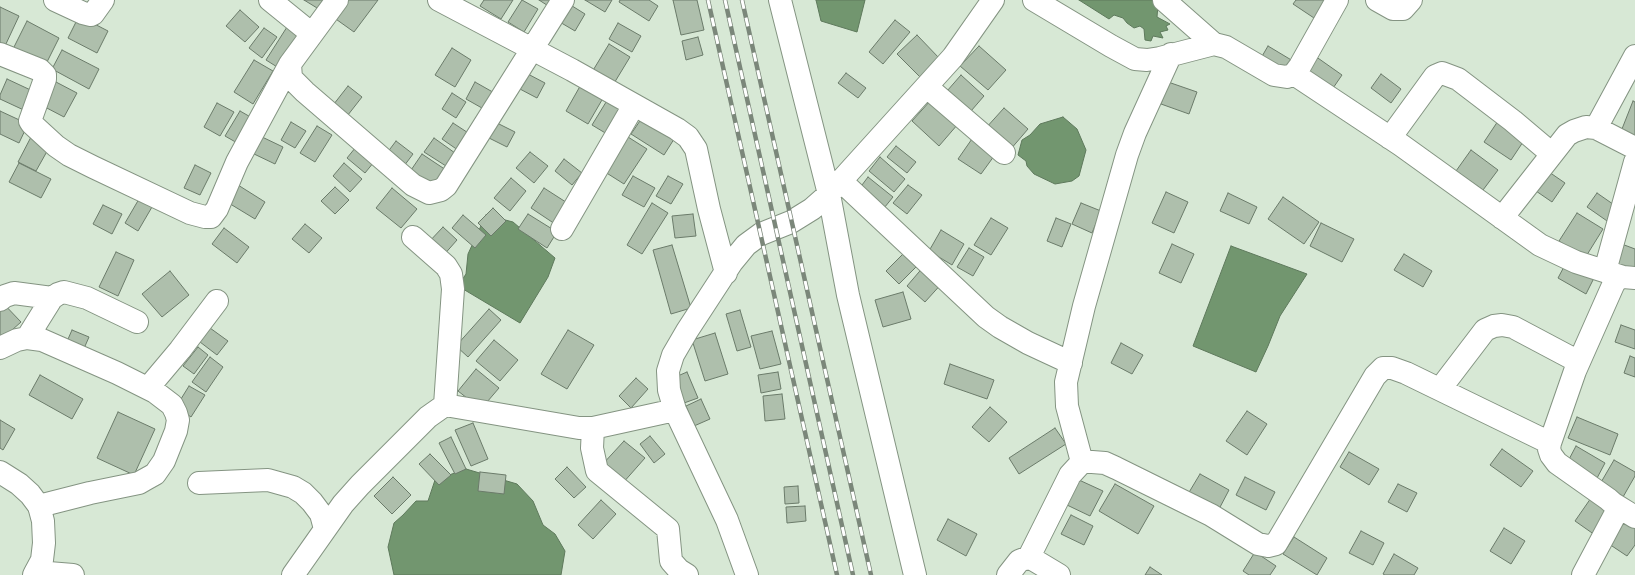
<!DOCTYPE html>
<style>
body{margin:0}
canvas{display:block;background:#d7e8d5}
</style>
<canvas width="1635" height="575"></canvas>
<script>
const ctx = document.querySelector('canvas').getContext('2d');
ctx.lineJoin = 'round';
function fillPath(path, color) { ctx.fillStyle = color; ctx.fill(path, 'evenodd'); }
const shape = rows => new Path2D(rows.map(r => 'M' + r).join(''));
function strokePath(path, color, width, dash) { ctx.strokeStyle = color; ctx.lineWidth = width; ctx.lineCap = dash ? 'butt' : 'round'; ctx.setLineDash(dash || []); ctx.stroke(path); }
const water = shape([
 [816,0,865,0,857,32,821,21,816,0],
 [1079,0,1155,0,1158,5,1157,17,1170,24,1166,26,1168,30,1160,32,1163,38,1153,36,1151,41,1145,40,1144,29,1140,26,1134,28,1127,23,1123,18,1114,15,1109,19,1079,0],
 [1063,117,1077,129,1086,150,1079,176,1072,181,1055,184,1034,174,1027,166,1026,161,1018,155,1022,140,1030,135,1040,124,1063,117],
 [486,215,513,222,555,258,548,277,520,323,458,286,466,274,468,254,486,215],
 [1231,246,1307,274,1280,316,1268,346,1256,372,1193,346,1231,246],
 [466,469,517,484,533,501,543,525,555,534,565,551,561,575,394,575,388,547,394,523,403,515,416,501,428,501,435,480,466,469]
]);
fillPath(water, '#72966f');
strokePath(water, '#5e795c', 1);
const building = shape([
 [304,0,328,0,322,11,304,0],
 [345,0,378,0,354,32,333,17,345,0],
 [484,0,513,0,501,19,480,6,484,0],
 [522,0,538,9,524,32,508,22,522,0],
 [539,0,559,0,553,9,539,0],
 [585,0,612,0,605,12,585,0],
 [620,0,649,0,658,6,649,21,619,2,620,0],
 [673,0,697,0,704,30,681,35,673,0],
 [1296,0,1330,0,1317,20,1293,4,1296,0],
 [569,4,585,14,575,31,558,21,569,4],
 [0,7,19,16,5,46,0,43,0,7],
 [240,10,259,27,245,42,226,26,240,10],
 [79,16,108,31,97,53,68,38,79,16],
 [895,20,910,32,883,64,869,52,895,20],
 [27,21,59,38,45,66,13,49,27,21],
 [618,23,641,36,632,52,609,39,618,23],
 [287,27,303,37,282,70,266,60,287,27],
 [264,28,277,37,262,58,249,48,264,28],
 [917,35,940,59,921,78,897,54,917,35],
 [698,37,703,55,686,60,682,41,698,37],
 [609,44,630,57,613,85,592,72,609,44],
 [979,46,1006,70,988,90,960,66,979,46],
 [1268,46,1293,61,1286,73,1261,58,1268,46],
 [452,48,471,60,455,87,435,75,452,48],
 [62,50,99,69,89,89,52,69,62,50],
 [1315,56,1342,75,1329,94,1302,74,1315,56],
 [254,60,273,71,253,104,234,92,254,60],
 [526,73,545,83,537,98,518,88,526,73],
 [846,73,866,88,858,98,838,83,846,73],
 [1381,74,1401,89,1391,103,1371,88,1381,74],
 [961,75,984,96,971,111,947,91,961,75],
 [7,79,37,93,28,112,0,99,0,95,7,79],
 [583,81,606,93,588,124,566,111,583,81],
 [56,82,77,93,64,117,43,106,56,82],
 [475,82,498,95,489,112,466,99,475,82],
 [1168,82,1197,92,1189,114,1161,104,1168,82],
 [348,86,362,97,344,120,330,109,348,86],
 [452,93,466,102,456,118,442,109,452,93],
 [611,94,630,106,612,137,592,125,611,94],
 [931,100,958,124,939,146,912,121,931,100],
 [1633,101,1635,102,1635,140,1620,134,1633,101],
 [217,103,234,112,220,136,204,127,217,103],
 [1004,108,1028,129,1010,150,985,129,1004,108],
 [0,111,28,124,19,143,0,134,0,111],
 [240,111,254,119,239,144,225,136,240,111],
 [644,115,676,136,664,155,631,134,644,115],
 [493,121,515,132,507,147,485,136,493,121],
 [1498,121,1525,139,1511,160,1484,142,1498,121],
 [291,122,306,131,295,148,281,140,291,122],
 [453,123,476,138,465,155,442,139,453,123],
 [317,126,332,135,315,162,300,153,317,126],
 [260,136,283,147,275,164,252,153,260,136],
 [974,136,997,152,981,174,958,159,974,136],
 [31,137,50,146,36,171,18,162,31,137],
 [628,137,647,149,624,184,605,172,628,137],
 [434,138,455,153,446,166,424,152,434,138],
 [396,141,413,154,401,170,384,157,396,141],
 [360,142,378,157,365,173,347,158,360,142],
 [896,146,916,162,907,173,887,157,896,146],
 [1471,150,1498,170,1483,190,1456,171,1471,150],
 [530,152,548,166,534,183,516,168,530,152],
 [422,154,446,170,434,189,409,173,422,154],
 [880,157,905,179,894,192,869,171,880,157],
 [564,159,582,173,572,185,555,171,564,159],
 [19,163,51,179,41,198,9,182,19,163],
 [344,163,362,179,350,192,333,176,344,163],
 [195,165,211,173,200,195,184,188,195,165],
 [1549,172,1565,183,1552,202,1536,191,1549,172],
 [633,176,655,188,644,207,622,195,633,176],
 [668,176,683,184,671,204,656,196,668,176],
 [868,177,893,197,880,213,856,193,868,177],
 [511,178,526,191,510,211,494,198,511,178],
 [238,185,265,202,255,219,227,202,238,185],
 [908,185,922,195,907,214,893,203,908,185],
 [335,187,349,200,335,214,321,201,335,187],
 [392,188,417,209,401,228,376,208,392,188],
 [544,188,572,206,558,226,531,208,544,188],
 [1166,192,1188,202,1174,233,1152,223,1166,192],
 [1228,193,1257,207,1249,224,1220,211,1228,193],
 [1597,193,1620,209,1610,223,1587,207,1597,193],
 [1283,197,1319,222,1304,244,1268,219,1283,197],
 [139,199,152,207,138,231,125,223,139,199],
 [652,203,668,213,642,254,627,245,652,203],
 [1081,203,1101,211,1092,233,1072,224,1081,203],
 [103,205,122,214,112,234,93,224,103,205],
 [493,208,506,221,491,236,478,223,493,208],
 [1577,213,1603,229,1585,258,1559,241,1577,213],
 [528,214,557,232,547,248,518,229,528,214],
 [693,214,696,236,675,238,672,216,693,214],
 [463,215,486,235,475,248,452,228,463,215],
 [991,218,1008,228,991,255,974,245,991,218],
 [1056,218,1071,224,1062,247,1047,241,1056,218],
 [1321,223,1354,239,1342,262,1310,246,1321,223],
 [305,224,322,238,309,253,292,239,305,224],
 [443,227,457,240,442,257,427,244,443,227],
 [224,228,249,247,237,263,212,244,224,228],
 [941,230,964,244,952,265,929,251,941,230],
 [1619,243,1635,249,1635,272,1612,264,1619,243],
 [1172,244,1194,254,1181,283,1159,273,1172,244],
 [672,245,691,308,671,314,653,250,672,245],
 [969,248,984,257,973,276,957,267,969,248],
 [908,249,921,262,899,284,886,271,908,249],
 [116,252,134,260,118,296,99,287,116,252],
 [1404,254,1432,271,1423,287,1394,270,1404,254],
 [1566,263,1594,278,1586,294,1558,278,1566,263],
 [925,265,944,281,925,302,907,286,925,265],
 [170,271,189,295,162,317,142,294,170,271],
 [903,292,911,319,883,327,875,300,903,292],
 [0,300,21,322,3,338,0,335,0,300],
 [489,309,501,320,468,357,456,346,489,309],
 [740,310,751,347,737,351,726,314,740,310],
 [1621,325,1635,330,1635,349,1615,342,1621,325],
 [210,328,228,341,217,355,200,342,210,328],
 [72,330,89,337,82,353,65,346,72,330],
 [568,330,594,345,567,389,541,374,568,330],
 [772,331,781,364,760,369,751,336,772,331],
 [715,333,728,374,705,381,692,340,715,333],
 [494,340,518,360,500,381,476,361,494,340],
 [1121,343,1143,355,1132,374,1111,363,1121,343],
 [198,347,208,355,194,374,183,366,198,347],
 [1630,356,1635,358,1635,377,1624,373,1630,356],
 [210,357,223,367,206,392,192,382,210,357],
 [950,364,994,380,987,399,944,384,950,364],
 [476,369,499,388,481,409,458,391,476,369],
 [687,372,698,398,684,403,673,378,687,372],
 [778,372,781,389,761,393,758,375,778,372],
 [40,375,83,399,72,419,29,395,40,375],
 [636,378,648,389,631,408,619,396,636,378],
 [189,386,205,395,191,417,176,407,189,386],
 [782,394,785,419,765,421,763,396,782,394],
 [701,399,710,419,694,426,686,406,701,399],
 [990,407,1007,422,989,442,972,427,990,407],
 [1247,411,1267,424,1247,455,1226,441,1247,411],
 [118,412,155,429,134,475,97,458,118,412],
 [1577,417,1618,434,1610,455,1568,438,1577,417],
 [0,420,15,429,3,450,0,448,0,420],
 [473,423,488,459,471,466,455,430,473,423],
 [1055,428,1066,444,1019,474,1009,458,1055,428],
 [650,436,665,454,654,463,640,444,650,436],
 [451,437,466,469,455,474,439,443,451,437],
 [624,441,645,458,622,484,601,466,624,441],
 [1576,446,1605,463,1596,480,1566,465,1576,446],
 [1502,449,1533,471,1521,487,1490,465,1502,449],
 [1349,452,1379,469,1369,485,1340,467,1349,452],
 [430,454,451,475,439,485,419,464,430,454],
 [1614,460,1635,472,1635,476,1623,497,1600,484,1614,460],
 [567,467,586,487,574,498,555,479,567,467],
 [480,472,506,475,504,494,478,491,480,472],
 [1200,474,1229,490,1218,511,1188,494,1200,474],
 [393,477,411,495,392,514,374,496,393,477],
 [1245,477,1275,492,1266,510,1236,495,1245,477],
 [1079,480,1103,491,1090,516,1067,505,1079,480],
 [1115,484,1154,506,1138,534,1099,511,1115,484],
 [1398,484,1417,493,1407,512,1388,502,1398,484],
 [798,486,799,503,785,504,784,487,798,486],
 [1591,498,1611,511,1595,535,1575,521,1591,498],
 [601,500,616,514,593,539,578,525,601,500],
 [805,506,806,521,787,523,786,507,805,506],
 [1071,515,1093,526,1084,545,1061,534,1071,515],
 [1622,518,1635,526,1635,545,1627,556,1606,542,1622,518],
 [948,519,977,534,966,556,937,540,948,519],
 [1504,528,1525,541,1511,564,1490,551,1504,528],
 [1361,531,1384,543,1373,565,1349,553,1361,531],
 [1294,537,1327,558,1317,575,1283,554,1294,537],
 [1255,552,1276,566,1270,575,1249,575,1243,571,1255,552],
 [1394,554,1418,568,1414,575,1385,575,1383,574,1394,554],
 [1150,567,1162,575,1145,575,1150,567]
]);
fillPath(building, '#aebfac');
strokePath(building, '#6b7b6a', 1);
const street = shape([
 [55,0,83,13,91,15,93,14,103,0],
 [270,0,312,34],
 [337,0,290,64,291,78,305,92,413,185,429,193,441,190,446,186,563,0],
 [439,0,572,70,677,129,688,137,696,149,709,209,726,273],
 [780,0,829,194,848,295,915,575],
 [1034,0,1111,46,1135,59,1147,60,1160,58,1214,44,1226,47,1274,75,1287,77,1294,74,1300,66,1337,0],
 [1164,0,1214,44],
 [1377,0,1393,9,1403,9,1411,0],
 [0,54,40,70,45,75,45,79,30,121,32,124,56,146,69,155,93,167,190,213,205,217,211,217,217,209,237,162,290,64],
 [1294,74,1401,145,1540,245,1576,262,1623,277],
 [927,87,1004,153],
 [1596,128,1635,148],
 [1390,138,1435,76,1442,73,1458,79,1513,121,1552,154],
 [841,181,986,317,1000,327,1028,343,1071,363],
 [1502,218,1567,135,1574,131,1586,127,1596,128,1635,56],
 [562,229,634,105],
 [413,237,446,266,451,274,453,289,445,405],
 [1605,271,1635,162],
 [0,300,5,296,14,293,52,298],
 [27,338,52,298,58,294,64,292,87,298,137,322],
 [0,348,17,340,27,338,42,340,117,373,155,392,172,405,176,413,178,420,176,431,164,461,155,474,146,479,139,483,90,493,39,506],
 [148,388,180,350,217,301],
 [1440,389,1485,330,1494,326,1502,325,1513,327,1579,362],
 [593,428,592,448,597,471,668,529,671,561,679,570,687,575],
 [1082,462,1067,406,1066,382,1084,306,1127,155,1135,133,1171,54],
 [199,483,268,480,293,487,303,493,312,502,321,514,325,529],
 [1614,504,1635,517],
 [1029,557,1070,475,1082,462,1092,462,1105,463,1116,468,1211,515,1258,544,1268,546,1276,544,1375,376,1383,368,1392,368,1406,373,1550,443],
 [36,572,73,575],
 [293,575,343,504,360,485,428,417,445,405,579,428,593,428,675,410],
 [747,575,727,520,675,410,669,390,668,371,673,355,687,331,732,262,746,245,761,234,791,222,812,209,829,194,953,57,993,0],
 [1008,575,1019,561,1029,557,1059,575],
 [1583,575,1617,511,1617,507,1608,499,1557,463,1551,455,1549,449,1550,443,1575,371,1614,283,1618,279,1623,277,1635,278]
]);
const secondary = shape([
 [0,472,19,484,30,494,39,506,43,521,44,543,42,560,34,575]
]);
strokePath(street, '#849482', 24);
strokePath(secondary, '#849482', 24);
strokePath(street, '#fff', 22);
strokePath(secondary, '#fff', 22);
const rail = shape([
 [708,0,837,575],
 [725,0,853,575],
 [742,0,871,575]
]);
strokePath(rail, '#7b877a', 4.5);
strokePath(rail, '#fff', 3, [9]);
</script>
